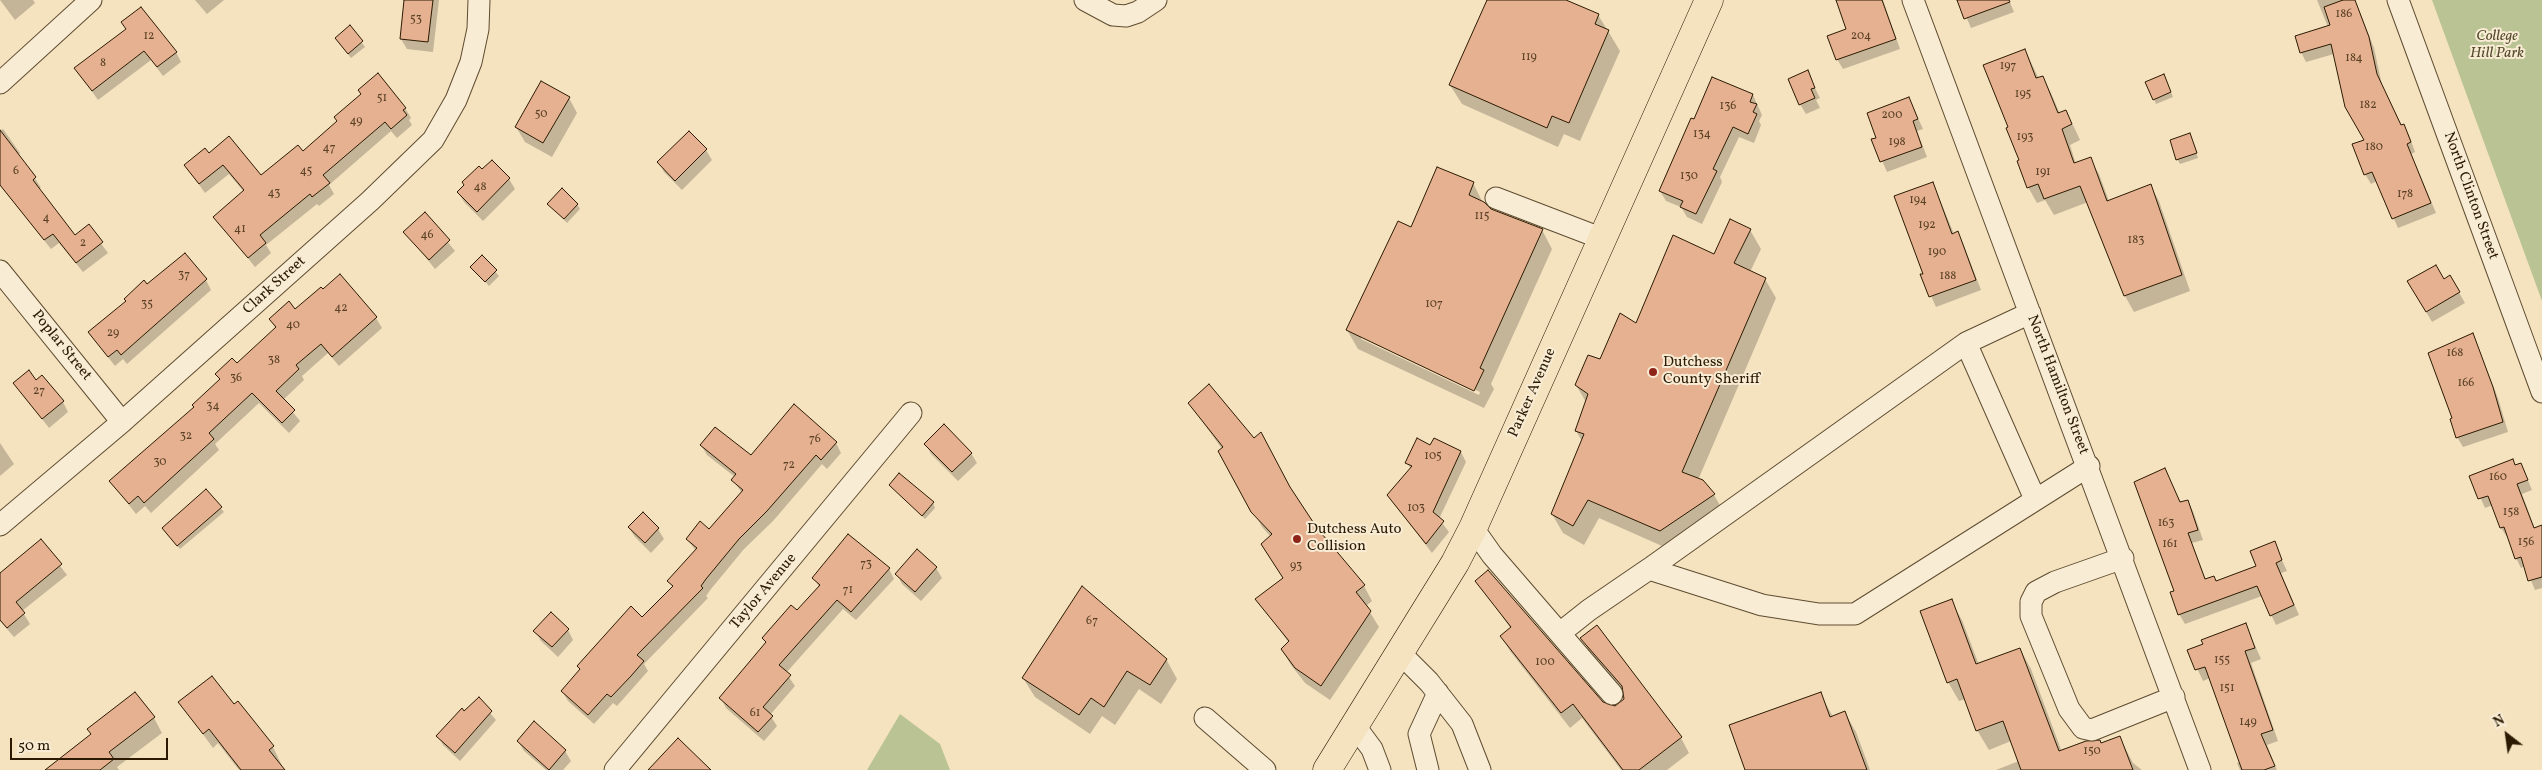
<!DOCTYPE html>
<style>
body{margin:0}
#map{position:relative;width:2542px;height:770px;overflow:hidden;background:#f5e2bf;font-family:Vollkorn,serif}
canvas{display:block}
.north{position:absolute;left:2482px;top:710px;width:50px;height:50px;-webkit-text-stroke:4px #f8ecd5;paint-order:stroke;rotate:330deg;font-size:14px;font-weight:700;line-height:20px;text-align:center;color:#2b1a01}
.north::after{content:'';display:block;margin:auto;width:18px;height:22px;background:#2b1a01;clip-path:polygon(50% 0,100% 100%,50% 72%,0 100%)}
.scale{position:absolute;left:10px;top:738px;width:158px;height:22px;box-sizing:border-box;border:2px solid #2b1a01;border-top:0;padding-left:6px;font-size:15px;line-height:18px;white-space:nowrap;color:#2b1a01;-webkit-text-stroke:4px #f8ecd5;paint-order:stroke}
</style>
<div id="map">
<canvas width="2542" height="770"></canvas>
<div class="north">N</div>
<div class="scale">50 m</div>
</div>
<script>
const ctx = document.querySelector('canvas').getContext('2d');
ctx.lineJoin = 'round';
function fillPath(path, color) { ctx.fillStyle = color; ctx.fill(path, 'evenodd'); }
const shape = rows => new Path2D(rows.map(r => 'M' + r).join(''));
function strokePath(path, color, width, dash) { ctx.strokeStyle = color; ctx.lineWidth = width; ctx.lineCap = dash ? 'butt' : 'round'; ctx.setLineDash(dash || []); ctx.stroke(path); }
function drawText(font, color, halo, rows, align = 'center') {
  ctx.font = font + ' Vollkorn,serif'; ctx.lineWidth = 4; ctx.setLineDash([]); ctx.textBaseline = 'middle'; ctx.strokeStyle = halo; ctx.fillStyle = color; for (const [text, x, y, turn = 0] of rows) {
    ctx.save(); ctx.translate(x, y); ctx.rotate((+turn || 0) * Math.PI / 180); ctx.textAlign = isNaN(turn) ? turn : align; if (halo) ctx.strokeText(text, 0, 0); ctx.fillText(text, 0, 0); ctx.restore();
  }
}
fillPath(shape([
 [2432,0,2542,0,2542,301],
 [900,714,940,744,950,770,867,770]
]), '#bac393');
fillPath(shape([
 [0,0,33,0,35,3,15,20],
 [195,0,224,0,207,14],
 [406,0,439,0,433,52,407,49,401,39],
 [1488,0,1563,0,1598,15,1608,31,1620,51,1580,141,1564,134,1558,147,1462,104,1450,85],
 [1837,0,1883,0,1900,49,1843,69,1837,59,1848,30],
 [1959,0,2009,0,2014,12,1971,28],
 [2317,0,2355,0,2374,48,2382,85,2402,126,2409,135,2415,152,2411,154,2436,213,2398,228,2377,181,2371,184,2365,174,2365,141,2334,54,2306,62,2301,52,2328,27],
 [350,27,365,47,351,58,336,39],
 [127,30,176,52,181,62,163,76,151,60,98,100,76,69],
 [2025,50,2039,79,2042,77,2051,93,2060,114,2065,111,2074,127,2080,140,2070,145,2076,164,2090,159,2099,174,2109,201,2150,185,2159,201,2190,291,2134,312,2125,296,2088,202,2054,215,2045,200,2037,203,2028,187,2021,161],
 [1807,72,1820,98,1816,100,1820,108,1806,114,1800,104],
 [1713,79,1753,95,1762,115,1759,121,1761,125,1754,143,1739,137,1720,177,1722,182,1702,224,1687,217,1681,207,1666,201,1660,191,1695,121],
 [2166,80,2173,97,2156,104,2154,99],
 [569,98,577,113,552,157,525,142,516,127],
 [1909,98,1923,129,1917,131,1927,157,1887,172,1873,140,1878,138],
 [405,108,411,118,409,120,412,125,397,138,391,131,329,185,334,194,319,206,317,204,266,245,271,253,255,267,215,217,244,192,229,174,205,193,185,165,208,154,261,177,303,153],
 [3,129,20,153,18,155,35,178,41,188,39,189,74,237,88,226,108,253,83,272,59,243,51,249,0,185,0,131],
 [689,132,706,150,712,160,682,190,664,172,659,162],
 [2192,139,2198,158,2180,164,2177,159],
 [492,161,509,179,515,189,483,221,464,202,458,192],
 [1473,183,1483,203,1491,211,1542,230,1552,249,1491,384,1494,389,1484,408,1358,349,1347,330,1412,229],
 [1361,336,1480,392,1479,395,1361,339],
 [1933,183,1954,234,1958,233,1963,243,1981,290,1936,307,1922,275,1924,274],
 [549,204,577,204,580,209,567,223],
 [425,214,455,251,435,269,405,232],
 [1750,230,1761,249,1750,272,1765,279,1776,298,1698,480,1714,495,1725,514,1671,550,1599,518,1584,545,1563,533,1552,514,1582,441,1576,431,1586,402,1576,385,1637,325,1715,255],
 [482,257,499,276,489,286,472,267],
 [2450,277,2465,303,2432,322,2409,282,2444,280],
 [206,280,211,290,127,364,123,359,115,366,89,333,147,286],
 [295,310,376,318,382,328,339,366,328,353,302,376,304,380,283,400,300,421,289,433,259,403,215,444,219,450,151,513,145,506,136,514,111,482,195,408,220,380,217,374,237,365,276,329,270,319],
 [2473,335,2498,398,2508,432,2463,447,2457,437,2454,419],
 [36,381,63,402,68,412,49,428,15,383],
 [1189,403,1292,492,1316,529,1364,586,1372,601,1366,606,1379,627,1330,700,1305,683,1291,665,1282,650,1289,643,1257,599,1284,578,1271,537,1262,527,1219,452,1222,449],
 [1434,440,1461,452,1466,462,1439,519,1449,532,1432,553,1388,496,1411,469,1407,463,1431,447],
 [0,443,14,464,0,476],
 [836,443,841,453,827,469,822,464,773,521,744,549,711,589,706,596,708,598,644,664,648,671,617,706,613,703,594,724,568,701,562,691,581,671,578,667,642,619,673,588,669,581,696,551,687,539,709,530,742,493,733,480,735,477,707,455,701,445,751,457],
 [926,444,971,453,977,463,958,481,931,454],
 [2521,464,2532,490,2522,494,2535,529,2542,526,2542,588,2535,590,2525,566,2521,568,2516,558,2509,536,2507,537,2501,528,2493,505,2485,508,2471,476],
 [2165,470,2181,503,2188,501,2193,511,2203,540,2192,543,2206,580,2216,582,2257,567,2274,543,2287,571,2281,573,2299,615,2276,625,2262,596,2185,624,2179,614,2176,592],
 [890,485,933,503,935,508,925,519],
 [206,491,224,512,180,549,166,533],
 [643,513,658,529,664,539,651,553,635,537,629,528],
 [848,536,889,569,894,579,856,620,843,609,786,673,795,686,770,715,777,726,764,741,726,708,721,698,766,643,763,638,797,612,819,587,814,578],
 [41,541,67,575,22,611,30,624,14,637,0,621,0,582],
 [917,551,936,568,942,578,921,601,902,584,897,574],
 [1477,581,1602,703,1615,708,1625,699,1624,692,1590,653,1582,638,1596,627,1681,738,1689,753,1667,770,1621,770,1582,718,1570,728,1510,651,1501,636,1511,629],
 [1951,601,1962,620,1979,665,2020,649,2031,669,2062,752,2101,745,2120,738,2133,763,2142,770,1996,770,2019,761,2011,741,1989,750,1977,730,1966,699,1959,701,1948,682],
 [2246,625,2261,659,2251,663,2278,741,2267,745,2277,770,2240,770,2237,763,2241,762,2210,678,2203,681,2189,651],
 [568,630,573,640,558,657,541,641,535,631],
 [1166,659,1177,679,1161,704,1139,689,1115,725,1102,716,1090,734,1035,697,1023,678],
 [1820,693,1833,717,1845,713,1856,732,1870,770,1746,770],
 [478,699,496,720,460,761,443,745,438,736],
 [180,703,234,706,273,747,284,770,239,770,218,743,213,748],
 [154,718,162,733,117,767,119,770,47,770],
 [534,723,565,751,571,761,563,770,546,770,524,751,518,741]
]), '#0003');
const building = shape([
 [404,0,433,0,428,42,400,39,404,0],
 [1487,0,1566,0,1599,14,1595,24,1609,30,1569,123,1552,116,1547,128,1449,85,1487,0],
 [1836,0,1882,0,1896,39,1836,60,1827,36,1846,29,1836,0],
 [1957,0,2009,0,2010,2,1964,19,1957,0],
 [2343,0,2355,0,2369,37,2377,74,2401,125,2404,124,2411,142,2407,144,2431,203,2392,219,2372,172,2364,175,2352,144,2364,140,2345,107,2331,44,2300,53,2295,36,2330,25,2324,7,2343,0],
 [141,7,177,52,157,67,144,51,92,91,74,68,126,29,121,22,141,7],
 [350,25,363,41,348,54,335,38,350,25],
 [2025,49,2036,78,2043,76,2058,113,2066,110,2072,124,2062,129,2074,163,2091,157,2107,201,2151,184,2182,275,2124,296,2080,186,2044,199,2038,184,2027,188,2017,161,2019,160,2006,128,2008,127,1983,65,2025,49],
 [1808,70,1815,88,1811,89,1815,98,1799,105,1788,79,1808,70],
 [378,73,406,108,403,110,407,115,391,129,385,122,323,175,330,183,312,197,310,194,260,235,266,243,248,258,213,217,244,190,223,165,199,184,184,165,205,148,209,153,229,136,261,175,298,145,303,151,337,121,334,117,361,94,358,90,378,73],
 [2164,74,2171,92,2153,100,2145,82,2164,74],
 [1712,77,1753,94,1750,102,1757,104,1753,112,1757,114,1748,134,1733,127,1713,169,1717,171,1696,214,1680,207,1683,201,1659,191,1691,118,1694,119,1712,77],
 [541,81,570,97,543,143,515,127,541,81],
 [1909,97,1918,119,1913,121,1922,147,1880,162,1871,139,1876,138,1867,113,1909,97],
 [0,130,36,177,33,180,75,235,89,224,103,242,76,263,53,234,44,240,0,185,0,130],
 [689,131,707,149,675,181,657,162,689,131],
 [2190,133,2197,153,2176,160,2170,140,2190,133],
 [492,160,510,178,477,212,457,192,464,185,462,182,479,166,482,169,492,160],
 [1437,167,1474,182,1469,195,1484,202,1491,209,1543,229,1480,368,1484,370,1474,391,1346,330,1398,221,1411,227,1437,167],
 [1933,182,1952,234,1958,231,1976,280,1929,297,1920,274,1923,274,1894,196,1933,182],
 [562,188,578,204,564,219,547,204,562,188],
 [425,212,450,240,429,260,403,232,425,212],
 [1730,219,1751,229,1734,263,1766,278,1682,472,1703,480,1715,494,1660,531,1588,500,1573,526,1551,514,1584,434,1575,431,1588,394,1575,385,1588,355,1600,359,1620,313,1636,323,1673,235,1714,254,1730,219],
 [185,253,207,279,121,355,117,350,108,357,88,332,126,301,124,299,144,280,147,284,185,253],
 [482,255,497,270,485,282,470,267,482,255],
 [2436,265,2444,279,2450,275,2460,292,2426,312,2407,281,2436,265],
 [340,274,377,317,332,357,321,344,296,365,299,369,276,391,295,410,282,423,252,393,209,433,214,439,144,503,138,496,129,504,109,481,194,407,192,405,220,379,215,374,232,358,237,363,276,327,269,319,289,301,295,309,321,287,323,289,340,274],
 [2473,333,2493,387,2503,422,2456,438,2450,419,2452,418,2428,353,2473,333],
 [29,370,36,380,42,375,64,401,42,419,13,383,29,370],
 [1209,384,1254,438,1261,432,1290,487,1317,528,1365,585,1356,592,1371,611,1321,686,1295,668,1281,649,1289,641,1255,599,1283,578,1261,544,1272,534,1251,512,1218,451,1223,447,1188,403,1209,384],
 [794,404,837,442,821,460,816,455,767,511,739,539,706,579,701,586,703,588,637,655,644,661,631,676,611,697,607,694,588,715,561,691,580,669,577,666,631,606,642,617,673,586,667,581,697,548,686,539,700,521,709,529,743,490,731,480,736,474,700,445,715,427,751,455,794,404],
 [944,424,972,453,952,472,924,444,944,424],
 [1417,438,1430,445,1434,438,1461,451,1433,512,1444,521,1426,544,1387,495,1412,466,1405,463,1417,438],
 [2513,459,2515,465,2521,463,2528,480,2517,484,2534,528,2542,525,2542,577,2528,581,2521,557,2515,559,2504,527,2500,528,2488,496,2478,499,2469,476,2513,459],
 [2165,468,2180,502,2188,500,2198,530,2188,533,2205,579,2214,576,2216,581,2256,566,2250,551,2275,541,2282,560,2276,563,2294,605,2270,616,2257,586,2178,615,2170,592,2174,591,2134,482,2165,468],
 [899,473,934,502,922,516,889,485,899,473],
 [206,489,222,507,177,546,162,528,206,489],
 [643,512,659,528,645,543,628,527,643,512],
 [848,534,890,568,851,612,837,600,779,665,791,675,763,707,773,716,758,732,719,698,766,642,762,638,791,605,797,610,820,585,812,578,848,534],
 [41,539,62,564,16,602,25,613,7,628,0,620,0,573,41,539],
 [917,549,937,567,915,592,895,574,917,549],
 [1488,570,1603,702,1615,706,1624,699,1622,686,1580,638,1597,625,1682,737,1639,770,1623,770,1573,704,1561,713,1500,636,1511,627,1475,581,1488,570],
 [1082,586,1167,659,1150,685,1127,671,1104,707,1091,698,1079,715,1022,678,1082,586],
 [1952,599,1976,664,2020,648,2059,751,2086,741,2100,740,2101,743,2120,736,2133,770,2021,770,2003,721,1976,731,1957,679,1947,683,1920,611,1952,599],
 [551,612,569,629,552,647,533,631,551,612],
 [2246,623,2255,648,2245,651,2273,730,2261,734,2275,766,2264,770,2242,770,2205,667,2195,670,2187,650,2203,644,2201,640,2246,623],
 [212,676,234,704,238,701,274,746,269,750,285,770,241,770,209,729,203,734,178,702,212,676],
 [135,692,155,717,109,752,114,759,100,770,45,770,91,734,87,729,135,692],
 [1821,692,1830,717,1845,711,1867,770,1745,770,1729,725,1821,692],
 [479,697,492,711,455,753,436,736,462,708,464,711,479,697],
 [534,721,566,750,549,770,517,741,534,721],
 [678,738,711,770,648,770,678,738]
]);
fillPath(building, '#e5b191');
strokePath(building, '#2b1a01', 1);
const minor = shape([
 [1085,0,1113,15,1126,16,1138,12,1156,0],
 [1913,0,2200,770],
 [2398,0,2542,392],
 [0,83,91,0],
 [1496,198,1603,239],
 [0,271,122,422],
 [1966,343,2030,313],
 [2035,499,1966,343,1649,569,1762,605,1819,614,1855,614,2089,466],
 [0,525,122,422,370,201,433,140,456,100,471,62,478,29,479,0],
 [1473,528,1492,555,1612,694],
 [2123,558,2055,582,2036,592,2031,602,2031,616,2069,709,2083,728,2092,730,2174,697],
 [1560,633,1589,610,1649,569],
 [1400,653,1429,682,1462,724,1480,770],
 [1205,718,1265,770],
 [1355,726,1372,749,1380,770],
 [615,770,911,413],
 [1428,770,1419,734,1438,693]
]);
const major = shape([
 [1327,770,1455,563,1473,528,1709,0]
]);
strokePath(minor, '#5e4c30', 23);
strokePath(major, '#2b1a01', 29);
strokePath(minor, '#f8ecd5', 21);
strokePath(major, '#f5e2bf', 28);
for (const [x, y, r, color] of [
 [1653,372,5,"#8f2418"],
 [1297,539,5,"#8f2418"]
]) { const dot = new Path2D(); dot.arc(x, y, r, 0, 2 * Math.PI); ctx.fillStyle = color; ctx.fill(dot); strokePath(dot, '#f8ecd5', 2); }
drawText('12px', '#5a4025', null, [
 ["186",2344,15],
 ["53",416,20],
 ["12",149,37],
 ["204",1861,37],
 ["119",1529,58],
 ["184",2354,59],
 ["8",103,64],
 ["197",2008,67],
 ["195",2023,95],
 ["51",382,99],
 ["182",2368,106],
 ["136",1728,107],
 ["50",541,115],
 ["200",1892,116],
 ["49",356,122],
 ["134",1702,135],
 ["193",2025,138],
 ["198",1897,143],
 ["180",2374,148],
 ["47",329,149],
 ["6",16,172],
 ["45",306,172],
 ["191",2043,173],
 ["130",1689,177],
 ["48",480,188],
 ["43",274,194],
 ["178",2405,195],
 ["194",1918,201],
 ["115",1482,217],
 ["4",46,219],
 ["192",1927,226],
 ["41",240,230],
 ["46",427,236],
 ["183",2136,241],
 ["2",83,244],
 ["190",1937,253],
 ["37",184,276],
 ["188",1948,277],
 ["35",147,305],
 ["107",1434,305],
 ["42",341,309],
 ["40",293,326],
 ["29",113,334],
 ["168",2455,354],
 ["38",274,361],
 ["36",236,379],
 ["166",2466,384],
 ["27",39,392],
 ["34",213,407],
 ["32",186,437],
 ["76",815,440],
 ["105",1433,457],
 ["30",160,463],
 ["72",789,466],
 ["160",2498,478],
 ["103",1416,509],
 ["158",2511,513],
 ["163",2166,524],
 ["156",2526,543],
 ["161",2170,545],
 ["73",866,565],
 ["93",1296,567],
 ["71",848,591],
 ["67",1092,622],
 ["155",2222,661],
 ["100",1545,663],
 ["151",2227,689],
 ["61",755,714],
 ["149",2248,723],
 ["150",2092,752]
]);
drawText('italic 15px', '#564d2d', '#f8ecd5', [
 ["College",2497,37],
 ["Hill Park",2497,54]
]);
drawText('15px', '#2b1a01', '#f8ecd5', [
 ["North Clinton Street",2470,196,70],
 ["Clark Street",275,286,-42],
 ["Poplar Street",61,346,51],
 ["North Hamilton Street",2057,385,69],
 ["Parker Avenue",1533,393,-66],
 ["Taylor Avenue",764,592,-50]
]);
drawText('15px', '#2b1a01', '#f8ecd5', [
 ["Dutchess",1663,363],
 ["County Sheriff",1663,380],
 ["Dutchess Auto",1307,530],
 ["Collision",1307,547]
], 'left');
</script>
